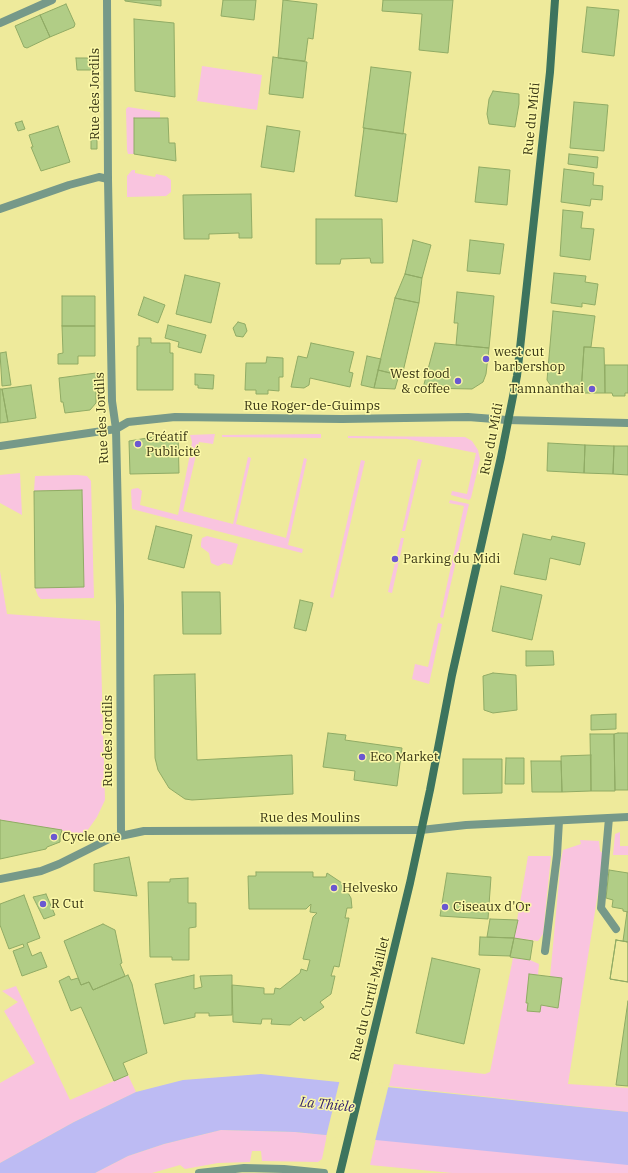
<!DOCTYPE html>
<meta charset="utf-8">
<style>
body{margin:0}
canvas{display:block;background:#eeea9b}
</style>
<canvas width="628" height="1173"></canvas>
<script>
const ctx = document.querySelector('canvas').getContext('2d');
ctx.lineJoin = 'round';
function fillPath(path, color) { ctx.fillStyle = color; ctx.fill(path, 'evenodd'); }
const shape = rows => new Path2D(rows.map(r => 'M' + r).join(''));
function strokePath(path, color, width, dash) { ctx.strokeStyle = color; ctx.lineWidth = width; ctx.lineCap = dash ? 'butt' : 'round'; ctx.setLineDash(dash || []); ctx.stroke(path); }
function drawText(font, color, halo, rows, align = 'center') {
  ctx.font = font + ' "IBM Plex Serif",serif'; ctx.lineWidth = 3; ctx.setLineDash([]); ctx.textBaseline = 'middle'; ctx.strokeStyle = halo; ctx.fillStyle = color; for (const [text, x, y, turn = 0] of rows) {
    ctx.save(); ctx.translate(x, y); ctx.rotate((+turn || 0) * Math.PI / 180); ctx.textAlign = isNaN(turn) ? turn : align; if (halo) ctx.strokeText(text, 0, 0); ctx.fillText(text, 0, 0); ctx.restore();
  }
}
fillPath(shape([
 [202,66,262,75,257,110,197,101],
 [128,107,160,112,160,118,134,119,134,154,128,154,127,150,126,109],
 [132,170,135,170,135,173,155,177,156,174,166,176,171,180,171,192,166,196,127,197,127,176],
 [215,434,213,444,199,442,183,511,233,524,248,457,251,458,236,524,286,538,304,458,307,459,288,545,303,549,302,553,132,509,131,491,132,489,138,488,142,491,140,505,178,515,190,454,192,442,190,435],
 [321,434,321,438,222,437,222,435],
 [348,436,465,437,472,441,478,450,480,459,471,498,469,500,451,495,452,491,467,494,476,453,407,439,348,438],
 [418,459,422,460,405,531,402,531],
 [361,460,365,461,333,598,330,597],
 [20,473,22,515,0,503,0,475],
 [77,475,87,476,91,481,94,598,41,599,38,596,35,588,82,490,34,491,35,476],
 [450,500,469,504,443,618,440,617,464,506,449,503],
 [207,536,238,544,232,565,224,563,218,566,211,563,209,553,201,547,201,543,202,538],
 [401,538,404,538,392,593,388,592],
 [0,571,7,614,100,621,105,800,97,817,87,831,74,839,62,830,0,820],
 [438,623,442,624,429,684,412,679,415,664,428,667],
 [620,832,620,846,628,846,628,855,613,855,615,834],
 [580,840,599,841,600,851,604,854,568,1084,628,1088,628,1112,389,1086,394,1064,485,1074,490,1072,513,958,530,960,539,964,538,975,529,974,526,1003,528,1003,527,1011,540,1012,541,1005,558,1007,550,977,561,860,563,850,581,844],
 [528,856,551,856,543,934,538,941,514,938],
 [16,986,70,1100,128,1075,136,1092,74,1122,0,1163,0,1083,35,1063,4,1011,18,1002,2,991],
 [221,1130,295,1132,327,1135,322,1159,318,1162,262,1161,261,1151,252,1151,250,1162,218,1163,185,1169,180,1165,152,1173,95,1173,128,1156,164,1144],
 [376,1139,628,1164,628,1173,452,1173,370,1165]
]), '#f9c4df');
fillPath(shape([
 [261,1074,628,1112,628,1165,295,1132,221,1130,164,1144,128,1156,95,1173,0,1173,0,1163,74,1122,136,1092,183,1080]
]), '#bdbbf3');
fillPath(shape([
 [340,1079,389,1084,375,1141,326,1137]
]), '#eeea9b');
const building = shape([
 [125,0,161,0,161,6,125,1,125,0],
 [223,0,256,0,254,20,221,16,223,0],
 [283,0,317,4,313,39,308,38,305,61,278,58,283,0],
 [383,0,453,0,448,53,419,50,422,14,382,11,383,0],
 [66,4,75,24,74,27,50,37,40,15,66,4],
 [587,7,619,10,614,56,582,52,587,7],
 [40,15,50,37,27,48,24,47,15,26,40,15],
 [134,19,174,23,175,97,135,91,134,19],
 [273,57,307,62,303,98,269,94,273,57],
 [76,58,96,58,96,70,77,70,76,58],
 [371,67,411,72,403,134,363,128,371,67],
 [493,91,519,94,519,104,515,127,489,124,487,114,489,99,493,91],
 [574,102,608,105,604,151,570,148,574,102],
 [134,118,168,118,169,143,175,143,176,161,134,154,134,118],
 [22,121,25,129,18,131,15,123,22,121],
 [58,126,70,162,41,171,31,147,33,147,29,135,58,126],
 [267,126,300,131,294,172,261,167,267,126],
 [364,128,406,134,397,202,355,196,364,128],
 [91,130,97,130,97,149,91,149,91,130],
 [569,154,598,157,597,168,568,164,569,154],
 [479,167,510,170,507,205,475,202,479,167],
 [564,169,594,173,593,185,603,186,602,200,591,199,590,206,561,202,564,169],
 [251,194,252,238,239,238,239,233,209,234,209,239,184,239,183,195,251,194],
 [563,210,583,212,581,228,594,229,590,260,560,256,563,210],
 [316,219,382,219,383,263,371,263,370,258,341,259,340,264,316,264,316,219],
 [413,240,431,245,422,278,405,274,413,240],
 [470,240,504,244,500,274,467,271,470,240],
 [554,273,586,276,585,282,598,284,595,305,582,303,582,307,551,303,554,273],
 [405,274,422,278,419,303,395,298,405,274],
 [185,275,220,283,211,323,176,314,185,275],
 [457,292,494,296,489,348,456,345,458,323,454,323,457,292],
 [62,296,95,296,95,326,62,326,62,296],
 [144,297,165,305,158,323,138,315,144,297],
 [395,298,419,303,402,376,378,370,395,298],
 [553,311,595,316,591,347,584,347,581,393,553,389,547,380,553,311],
 [238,322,245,324,247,331,243,337,236,336,233,328,238,322],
 [168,325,206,335,201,353,178,347,179,342,165,338,168,325],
 [62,326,95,326,95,356,78,356,78,364,58,364,58,354,63,353,62,326],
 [139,338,151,338,151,343,170,343,170,353,173,353,173,390,137,390,137,346,139,346,139,338],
 [311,343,354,352,349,372,353,373,350,387,310,378,309,385,304,388,291,387,298,356,307,358,311,343],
 [435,343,489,348,486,374,483,382,472,389,423,388,435,343],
 [584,347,604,348,605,393,581,393,584,347],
 [6,352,11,385,2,386,0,353,6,352],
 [367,356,381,359,374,388,361,385,367,356],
 [267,357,283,358,283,377,279,377,279,391,268,390,268,394,256,394,256,390,245,390,246,363,266,363,267,357],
 [605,365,628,365,628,393,625,393,625,396,613,396,612,393,605,393,605,365],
 [378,370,399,375,395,389,374,388,378,370],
 [96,373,96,403,90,410,65,413,63,402,61,402,59,378,96,373],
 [195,374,214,375,213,389,198,388,198,385,195,385,195,374],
 [31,385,36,418,8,422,2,389,31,385],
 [0,389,2,389,8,422,0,423,0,389],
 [178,433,179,473,130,474,129,441,178,433],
 [548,443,585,445,584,473,547,471,548,443],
 [585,445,614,446,613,474,584,473,585,445],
 [614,446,628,446,628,475,613,474,614,446],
 [82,490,84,587,35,588,34,491,82,490],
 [156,526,192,535,184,568,148,559,156,526],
 [523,534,551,540,552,536,585,543,580,565,550,558,546,580,514,574,523,534],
 [501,586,542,595,532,640,492,631,501,586],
 [182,592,220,592,221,634,183,634,182,592],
 [300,600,313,603,306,631,294,628,300,600],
 [526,651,553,651,554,665,526,666,526,651],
 [493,673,516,675,517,710,493,713,484,710,483,676,493,673],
 [195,674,197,760,292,755,293,794,192,800,185,799,169,788,158,770,155,758,154,675,195,674],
 [616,714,616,729,591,730,591,715,616,714],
 [328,733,346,735,345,740,402,748,397,786,354,780,355,771,323,767,328,733],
 [618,733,628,733,628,790,615,790,614,734,618,733],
 [590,734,614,734,615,791,591,791,590,734],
 [591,755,591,791,562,792,561,756,591,755],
 [506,758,524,758,524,784,505,784,506,758],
 [463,759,502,759,502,793,463,794,463,759],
 [531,761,561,761,562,792,532,792,531,761],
 [0,820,62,830,60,836,60,842,47,847,46,849,0,859,0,820],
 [129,857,137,896,94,891,94,864,129,857],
 [609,870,628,873,628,912,623,911,623,909,612,907,613,900,606,898,609,870],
 [256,872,313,872,313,877,326,877,327,873,342,883,351,898,352,908,347,908,345,918,349,918,339,967,334,966,331,976,335,976,331,994,320,1002,324,1007,304,1021,301,1017,290,1025,271,1024,272,1019,262,1019,261,1024,233,1022,232,985,264,988,264,994,274,994,275,988,280,989,300,973,301,969,307,971,310,960,303,959,313,917,317,913,310,912,311,904,306,909,249,909,248,876,256,876,256,872],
 [447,873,491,877,488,919,440,916,447,873],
 [188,878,188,903,196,903,196,927,189,928,189,960,172,960,172,957,150,957,148,882,170,882,170,879,188,878],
 [46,894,55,915,44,919,33,897,46,894],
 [24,895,40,938,27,943,32,956,41,952,47,967,22,976,13,951,24,947,23,944,9,949,0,925,0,904,24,895],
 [627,912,628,912,628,942,623,941,627,912],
 [490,919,518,920,514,938,487,937,490,919],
 [103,924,115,930,122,963,120,964,125,976,93,990,89,982,81,985,64,941,103,924],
 [480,937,514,938,510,956,479,955,480,937],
 [514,938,533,941,530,960,510,957,514,938],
 [616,940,628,942,628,982,610,979,616,940],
 [616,940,628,942,628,982,610,979,616,940],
 [432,958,480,969,464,1044,416,1033,432,958],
 [529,974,562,978,558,1008,541,1005,540,1012,527,1011,528,1003,526,1003,529,974],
 [128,975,132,984,147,1053,123,1063,128,1075,114,1081,81,1007,71,1011,59,981,69,976,71,980,78,978,81,985,89,982,93,990,128,975],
 [194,975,194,989,202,987,200,976,232,975,232,1015,209,1016,209,1013,195,1013,195,1017,164,1024,155,984,194,975],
 [628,1001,628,1086,616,1085,628,1001]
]);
fillPath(building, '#b1cd86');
strokePath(building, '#90ab65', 1);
strokePath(shape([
 [0,23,52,0],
 [0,209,69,185,99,177,108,179],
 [609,818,601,908,616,929],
 [545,951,557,855,559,821]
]), '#769989', 8);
strokePath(shape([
 [107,0,108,179,112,401,116,429,120,606,121,835],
 [0,446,116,429,128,422,175,417,342,419,468,417,507,420,628,423],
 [421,830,466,825,628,817],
 [199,1173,244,1168,284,1169,324,1173]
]), '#769989', 8);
strokePath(shape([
 [0,879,41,871,59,864,111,838,144,831,421,830]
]), '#769989', 8);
strokePath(shape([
 [340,1173,410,883,430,790,452,675,501,457,517,376,550,72,555,0]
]), '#3d745e', 8);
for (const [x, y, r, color] of [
 [486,359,4,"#6b58d1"],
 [458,381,4,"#6b58d1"],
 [592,389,4,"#6b58d1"],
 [138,444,4,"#6b58d1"],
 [395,559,4,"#6b58d1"],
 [362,757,4,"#6b58d1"],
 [54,837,4,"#6b58d1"],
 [334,888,4,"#6b58d1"],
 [43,904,4,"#6b58d1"],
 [445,907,4,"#6b58d1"]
]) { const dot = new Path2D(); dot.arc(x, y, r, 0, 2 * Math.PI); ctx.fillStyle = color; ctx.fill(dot); strokePath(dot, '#fbf8a8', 1.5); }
drawText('13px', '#363413', '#fbf8a8', [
 ["Rue des Jordils",95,94,-90],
 ["Rue du Midi",532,119,-84],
 ["Rue Roger-de-Guimps",312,406],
 ["Rue des Jordils",102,418,-93],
 ["Rue du Midi",492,439,-79],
 ["Rue des Jordils",108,741,-90],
 ["Rue des Moulins",310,818],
 ["Rue du Curtil-Maillet",370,999,-76]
]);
drawText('13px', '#363413', '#fbf8a8', [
 ["west cut",494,352],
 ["barbershop",494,367],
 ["West food",450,374,"right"],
 ["& coffee",450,389,"right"],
 ["Tamnanthai",584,389,"right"],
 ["Créatif",146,437],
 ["Publicité",146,452],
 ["Parking du Midi",403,559],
 ["Eco Market",370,757],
 ["Cycle one",62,837],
 ["Helvesko",342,888],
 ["R Cut",51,904],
 ["Ciseaux d'Or",453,907]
], 'left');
drawText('italic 14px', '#2e1d6c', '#fbf8a8', [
 ["La Thièle",327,1105,6]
]);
</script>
